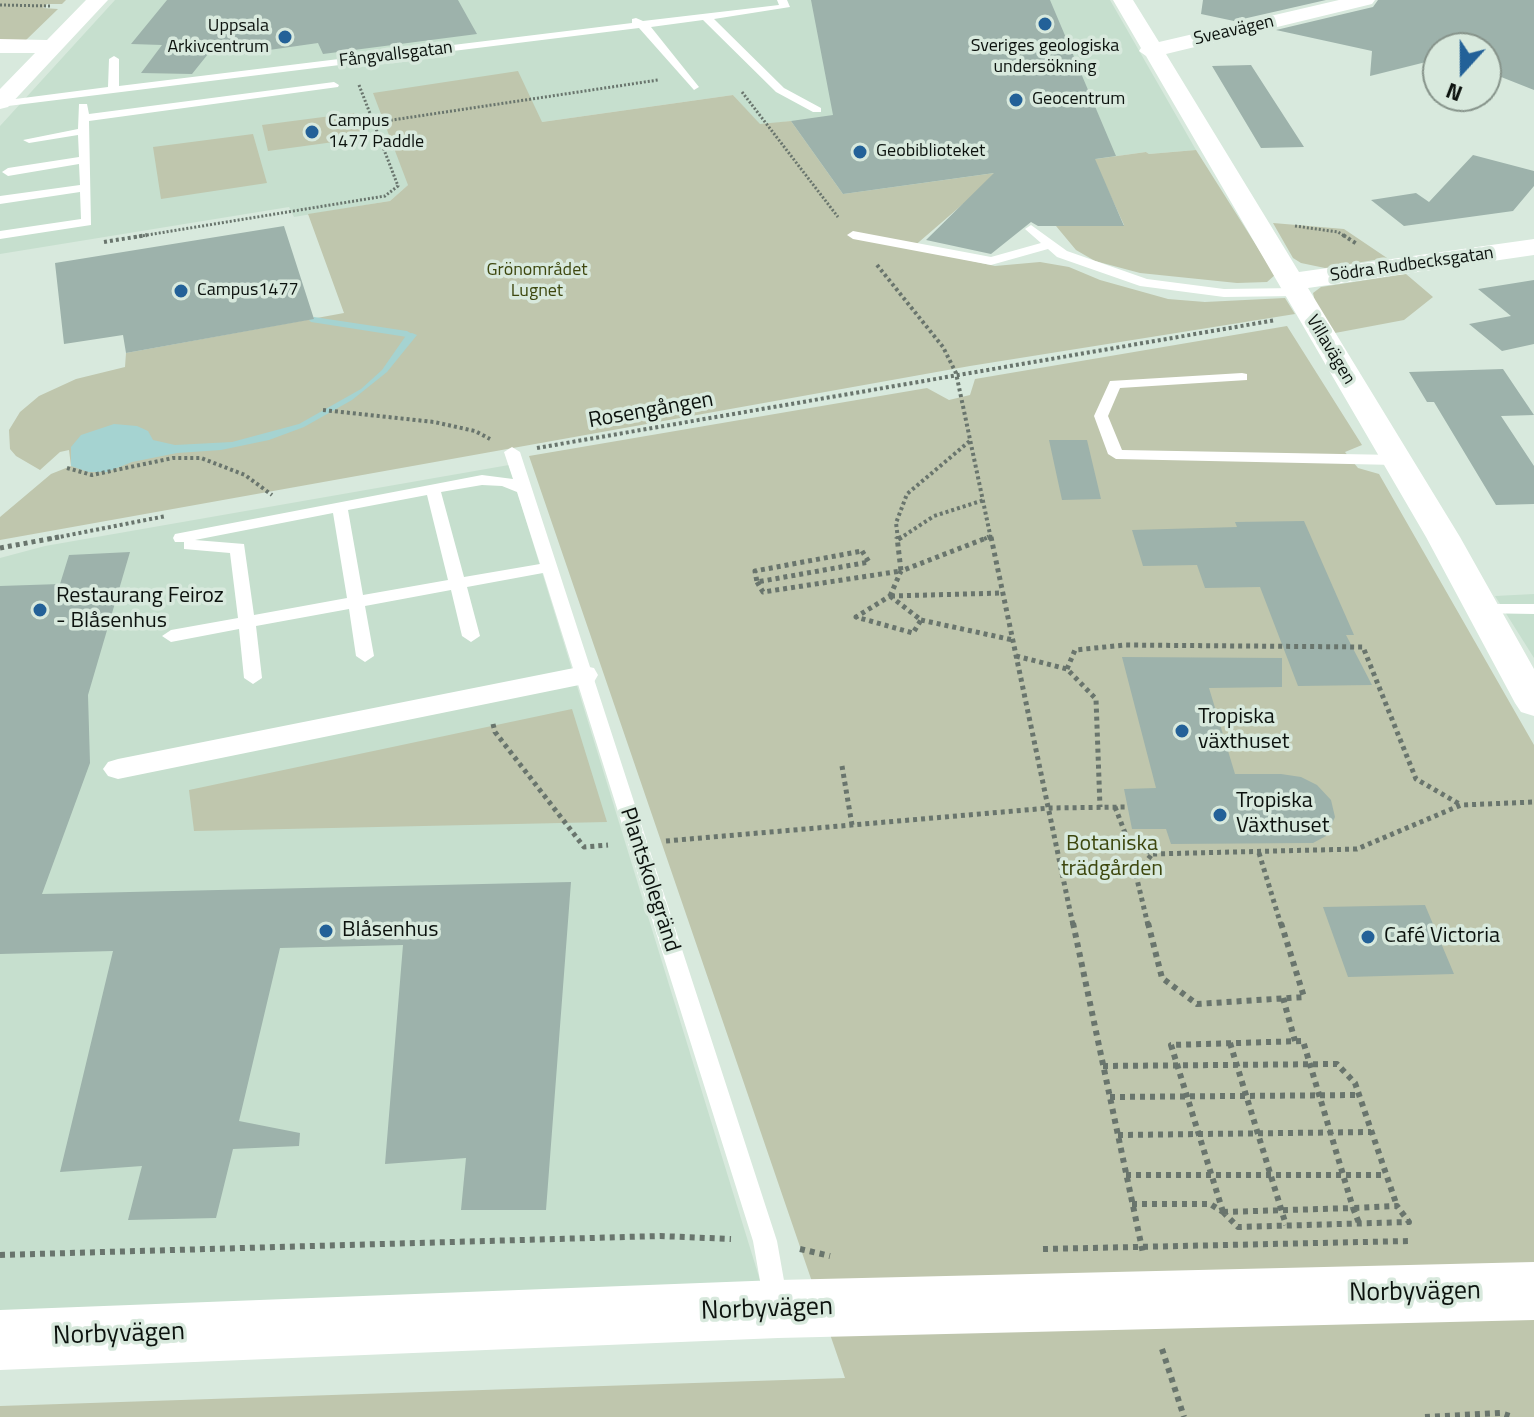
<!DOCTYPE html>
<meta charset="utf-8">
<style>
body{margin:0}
#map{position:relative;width:1534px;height:1417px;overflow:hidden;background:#d8e9dd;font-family:"Titillium Web",sans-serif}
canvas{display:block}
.north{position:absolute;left:1422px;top:32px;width:80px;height:80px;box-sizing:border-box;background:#d8e9dd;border:2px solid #86938a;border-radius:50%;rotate:201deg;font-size:22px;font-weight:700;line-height:32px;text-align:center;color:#0c120e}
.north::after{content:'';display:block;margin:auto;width:28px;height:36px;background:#236198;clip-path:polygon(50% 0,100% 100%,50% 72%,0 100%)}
</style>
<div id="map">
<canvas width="1534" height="1417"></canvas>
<div class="north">N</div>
</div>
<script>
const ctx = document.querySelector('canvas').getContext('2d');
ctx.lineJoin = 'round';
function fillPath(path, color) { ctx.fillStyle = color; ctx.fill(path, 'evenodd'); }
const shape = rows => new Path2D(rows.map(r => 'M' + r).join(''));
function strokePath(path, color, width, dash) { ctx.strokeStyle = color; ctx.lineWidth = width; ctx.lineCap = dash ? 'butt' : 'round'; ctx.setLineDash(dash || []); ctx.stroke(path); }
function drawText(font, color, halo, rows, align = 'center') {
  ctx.font = font + ' "Titillium Web",sans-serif'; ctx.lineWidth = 7; ctx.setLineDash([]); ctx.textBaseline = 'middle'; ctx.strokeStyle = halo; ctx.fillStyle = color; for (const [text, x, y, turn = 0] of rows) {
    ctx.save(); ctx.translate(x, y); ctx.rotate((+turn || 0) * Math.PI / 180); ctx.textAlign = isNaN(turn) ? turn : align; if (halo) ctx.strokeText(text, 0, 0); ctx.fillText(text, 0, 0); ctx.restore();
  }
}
fillPath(shape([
 [115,0,1110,0,1196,150,1149,154,1146,152,843,194,791,121,760,125,733,95,542,122,408,185,390,201,294,217,289,207,0,254,0,126],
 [509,465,767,1303,0,1332,0,558,45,546],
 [1534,594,1534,658,1495,596]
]), '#c6dfce');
fillPath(shape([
 [0,0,66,0,62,4,47,4,43,8,58,9,24,42,0,42],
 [518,71,542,122,733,95,760,124,791,121,843,194,1146,152,1149,154,1196,150,1275,275,1267,282,1237,283,1140,273,1095,261,1076,250,1056,226,1124,225,1106,186,1011,216,963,204,912,248,995,266,1040,262,1069,267,1100,280,1168,299,1205,302,1285,298,1295,314,970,366,0,540,0,517,51,474,71,466,69,450,60,452,40,470,16,456,10,449,9,430,20,412,39,396,76,379,125,367,126,353,344,313,308,214,390,201,408,185,373,93],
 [354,113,363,138,268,151,262,125],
 [253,134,267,183,161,199,153,147],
 [1273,223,1344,229,1387,258,1325,268,1301,263,1293,258],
 [1406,274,1433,297,1404,320,1335,333,1315,302,1313,293,1321,287],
 [1287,326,1362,445,1345,452,1358,468,1379,474,1534,745,1534,1417,0,1417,0,1406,845,1378,529,456,927,388,949,400,970,395,975,379],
 [572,709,607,822,194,831,189,790]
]), '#bfc6ad');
fillPath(shape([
 [412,333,417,335,387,372,352,400,304,427,269,440,221,450,177,453,132,462,107,472,88,472,71,466,71,447,81,435,114,424,137,426,148,431,153,440,175,445,232,442,299,424,361,389,382,370,407,334]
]), '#a5d3d1');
fillPath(shape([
 [314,317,407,331,412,334,407,337,311,322,309,320,314,317]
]), '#a5d3d1');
fillPath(shape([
 [167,0,458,0,477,34,323,54,318,43,269,50,266,43,212,49,192,74,141,73,162,45,131,44],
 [811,0,1050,0,1116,156,1095,159,1124,226,1038,226,1031,222,991,254,926,240,994,173,843,194,791,121,833,115],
 [1203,0,1326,0,1234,21,1201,14],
 [1378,0,1534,0,1534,90,1486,71,1486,48,1438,48,1438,59,1370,76,1372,51,1276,30,1373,7],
 [1251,65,1304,147,1261,148,1212,66],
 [1473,155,1534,171,1534,186,1513,211,1404,226,1371,200,1416,193,1429,202],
 [284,226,314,319,126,353,123,335,64,344,55,263],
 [1534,280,1534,344,1502,351,1469,324,1511,316,1478,289],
 [1503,369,1534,415,1501,416,1534,466,1534,504,1496,505,1434,402,1427,402,1409,372],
 [1049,440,1087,440,1101,499,1062,500],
 [1304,521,1354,635,1346,635,1372,685,1298,686,1260,587,1205,588,1197,565,1143,566,1132,530,1237,527,1235,522],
 [130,552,88,695,90,763,42,894,571,882,546,1210,461,1210,466,1158,385,1164,403,945,280,948,239,1121,300,1133,299,1146,233,1149,216,1218,128,1220,142,1166,60,1172,113,951,0,954,0,586,60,584,69,555],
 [1122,657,1282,658,1282,687,1209,688,1235,774,1281,774,1301,777,1317,785,1331,800,1335,817,1326,836,1313,843,1171,844,1166,829,1132,829,1124,789,1156,788],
 [1425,905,1454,974,1348,977,1323,907]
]), '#9db2ab');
strokePath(shape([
 [0,5,51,6],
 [742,92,838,217],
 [359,125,658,80],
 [1295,226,1338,232,1346,237],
 [135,237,385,196,398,186,359,85]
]), '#69756d', 3, [2, 2]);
strokePath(shape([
 [1343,235,1357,244],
 [104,242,147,235],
 [877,265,943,347,956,373,991,539],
 [323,410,434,422,475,431,490,439],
 [537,448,1276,320],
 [67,468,92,475,173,458,201,458,245,475,272,495],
 [49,539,166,516],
 [898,539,896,523,907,494,971,440],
 [899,539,934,516,984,500],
 [984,539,991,536]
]), '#69756d', 4, [3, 3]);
strokePath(shape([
 [991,537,1073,925],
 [898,539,902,537],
 [0,548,59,537],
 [862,551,869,562,757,582,755,571,862,551],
 [757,582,763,592,901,571,897,537],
 [890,596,921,620,913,633,856,617,890,596],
 [890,596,901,571,989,537],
 [891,596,1003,593],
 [921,620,1013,640],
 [1016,656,1067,669,1096,699,1100,807],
 [1067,669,1075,650,1125,645,1363,647,1416,779,1461,805],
 [493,724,495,732,584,847,608,845],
 [842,766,852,825],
 [1115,807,1127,838,1152,854,1357,849,1461,805,1534,802],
 [666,841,1049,808,1128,807],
 [1259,853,1281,925],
 [1148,925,1136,875,1152,854]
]), '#69756d', 5, [4, 4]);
strokePath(shape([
 [1073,923,1143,1253],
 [1148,923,1162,978,1197,1004,1304,997,1281,923],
 [1283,998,1295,1041],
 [1230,1043,1286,1225],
 [1103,1066,1337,1064,1355,1083,1397,1206],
 [1110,1097,1360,1095],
 [1118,1135,1371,1132],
 [1126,1175,1386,1175],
 [1132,1204,1210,1204,1223,1212],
 [1353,1208,1359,1223],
 [1223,1212,1238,1227,1409,1222,1397,1206,1353,1208],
 [1223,1212,1171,1045,1303,1041,1353,1208],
 [1223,1212,1353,1208],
 [800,1249,830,1256],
 [1043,1249,1409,1241],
 [0,1255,660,1236,731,1239],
 [1162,1349,1184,1417],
 [1425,1417,1500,1413,1513,1417]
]), '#69756d', 6, [5, 5]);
fillPath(shape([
 [777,0,787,0,790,7,714,19,784,88,821,108,821,112,813,112,776,92,703,20,651,27,699,87,694,90,639,28,0,107,0,101,108,87,109,59,114,56,119,59,119,86,632,23,632,19,636,18,643,21,779,5,777,0],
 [334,82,339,85,338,87,89,121,91,225,0,239,0,231,81,219,80,192,0,204,0,196,80,185,79,164,8,176,2,172,8,168,79,157,78,135,29,143,23,140,78,129,79,104,87,104,89,114,334,82],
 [1031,225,1067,251,1147,279,1224,289,1295,288,1302,292,1295,296,1224,297,1140,286,1057,257,1048,249,991,265,853,239,847,235,853,231,991,257,1041,243,1025,229,1031,225],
 [1242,373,1247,374,1247,380,1120,388,1108,416,1122,450,1396,455,1404,460,1396,465,1116,459,1108,454,1094,416,1110,381,1242,373],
 [512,447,520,452,777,1241,788,1303,785,1311,776,1315,767,1311,764,1303,753,1241,543,573,467,587,480,636,471,642,462,636,451,590,365,606,374,656,365,662,356,656,349,609,256,626,262,678,253,684,244,678,239,629,171,642,162,636,171,630,238,618,230,553,184,549,184,542,175,542,173,538,175,534,482,475,513,479,504,452,512,447],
 [482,485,502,486,517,492,540,564,464,577,441,492,482,485],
 [427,495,448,580,363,595,348,510,427,495],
 [333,513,347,598,254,615,244,544,195,540,333,513],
 [1482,604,1534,604,1534,614,1476,613,1474,609,1482,604]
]), '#fff');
fillPath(shape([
 [584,666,594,668,598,675,594,682,118,779,108,776,103,769,108,762,118,759,584,666]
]), '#fff');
fillPath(shape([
 [86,0,108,0,8,107,0,109,0,89,35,53,0,53,0,39,47,40,86,0],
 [1113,0,1133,0,1159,42,1339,0,1375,0,1372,4,1166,54,1299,272,1534,239,1534,255,1308,288,1460,537,1534,669,1534,716,1521,712,1515,703,1426,537,1146,56,1139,51,1141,48,1113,0]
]), '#fff');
fillPath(shape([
 [1534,1262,1534,1320,778,1338,0,1370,0,1310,778,1280,1534,1262]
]), '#fff');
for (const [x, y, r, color] of [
 [1045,24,8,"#236198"],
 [285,37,8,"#236198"],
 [1016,100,8,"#236198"],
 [312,132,8,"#236198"],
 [860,152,8,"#236198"],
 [181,291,8,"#236198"],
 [40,610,8,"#236198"],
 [1182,731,8,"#236198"],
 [1220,815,8,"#236198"],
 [326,931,8,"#236198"],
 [1368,937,8,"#236198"]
]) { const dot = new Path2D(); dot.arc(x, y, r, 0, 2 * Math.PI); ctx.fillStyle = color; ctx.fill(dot); strokePath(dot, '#d8e9dd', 3); }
drawText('18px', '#0c120e', '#d8e9dd', [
 ["Uppsala",269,27,"right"],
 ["Arkivcentrum",269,48,"right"],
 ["Sveriges geologiska",1045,47,"center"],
 ["undersökning",1045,68,"center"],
 ["Geocentrum",1032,100],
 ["Campus",328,122],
 ["1477 Paddle",328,143],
 ["Geobiblioteket",876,152],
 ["Campus1477",197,291]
], 'left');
drawText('18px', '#0c120e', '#d8e9dd', [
 ["Sveavägen",1234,31,-13],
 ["Fångvallsgatan",396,55,-7],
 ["Södra Rudbecksgatan",1412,265,-8],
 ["Villavägen",1330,350,59]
]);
drawText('18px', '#3d470e', '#d8e9dd', [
 ["Grönområdet",537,271],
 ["Lugnet",537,292]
]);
drawText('22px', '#0c120e', '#d8e9dd', [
 ["Rosengången",651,411,-10],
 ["Plantskolegränd",649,880,72]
]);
drawText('22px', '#0c120e', '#d8e9dd', [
 ["Restaurang Feiroz",56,597],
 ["- Blåsenhus",56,622],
 ["Tropiska",1198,718],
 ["växthuset",1198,743],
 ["Tropiska",1236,802],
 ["Växthuset",1236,827],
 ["Blåsenhus",342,931],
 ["Café Victoria",1384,937]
], 'left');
drawText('22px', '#3d470e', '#d8e9dd', [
 ["Botaniska",1112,845],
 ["trädgården",1112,870]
]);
drawText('26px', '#0c120e', '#d8e9dd', [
 ["Norbyvägen",1415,1293,-1],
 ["Norbyvägen",767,1310,-2],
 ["Norbyvägen",119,1335,-2]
]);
</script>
